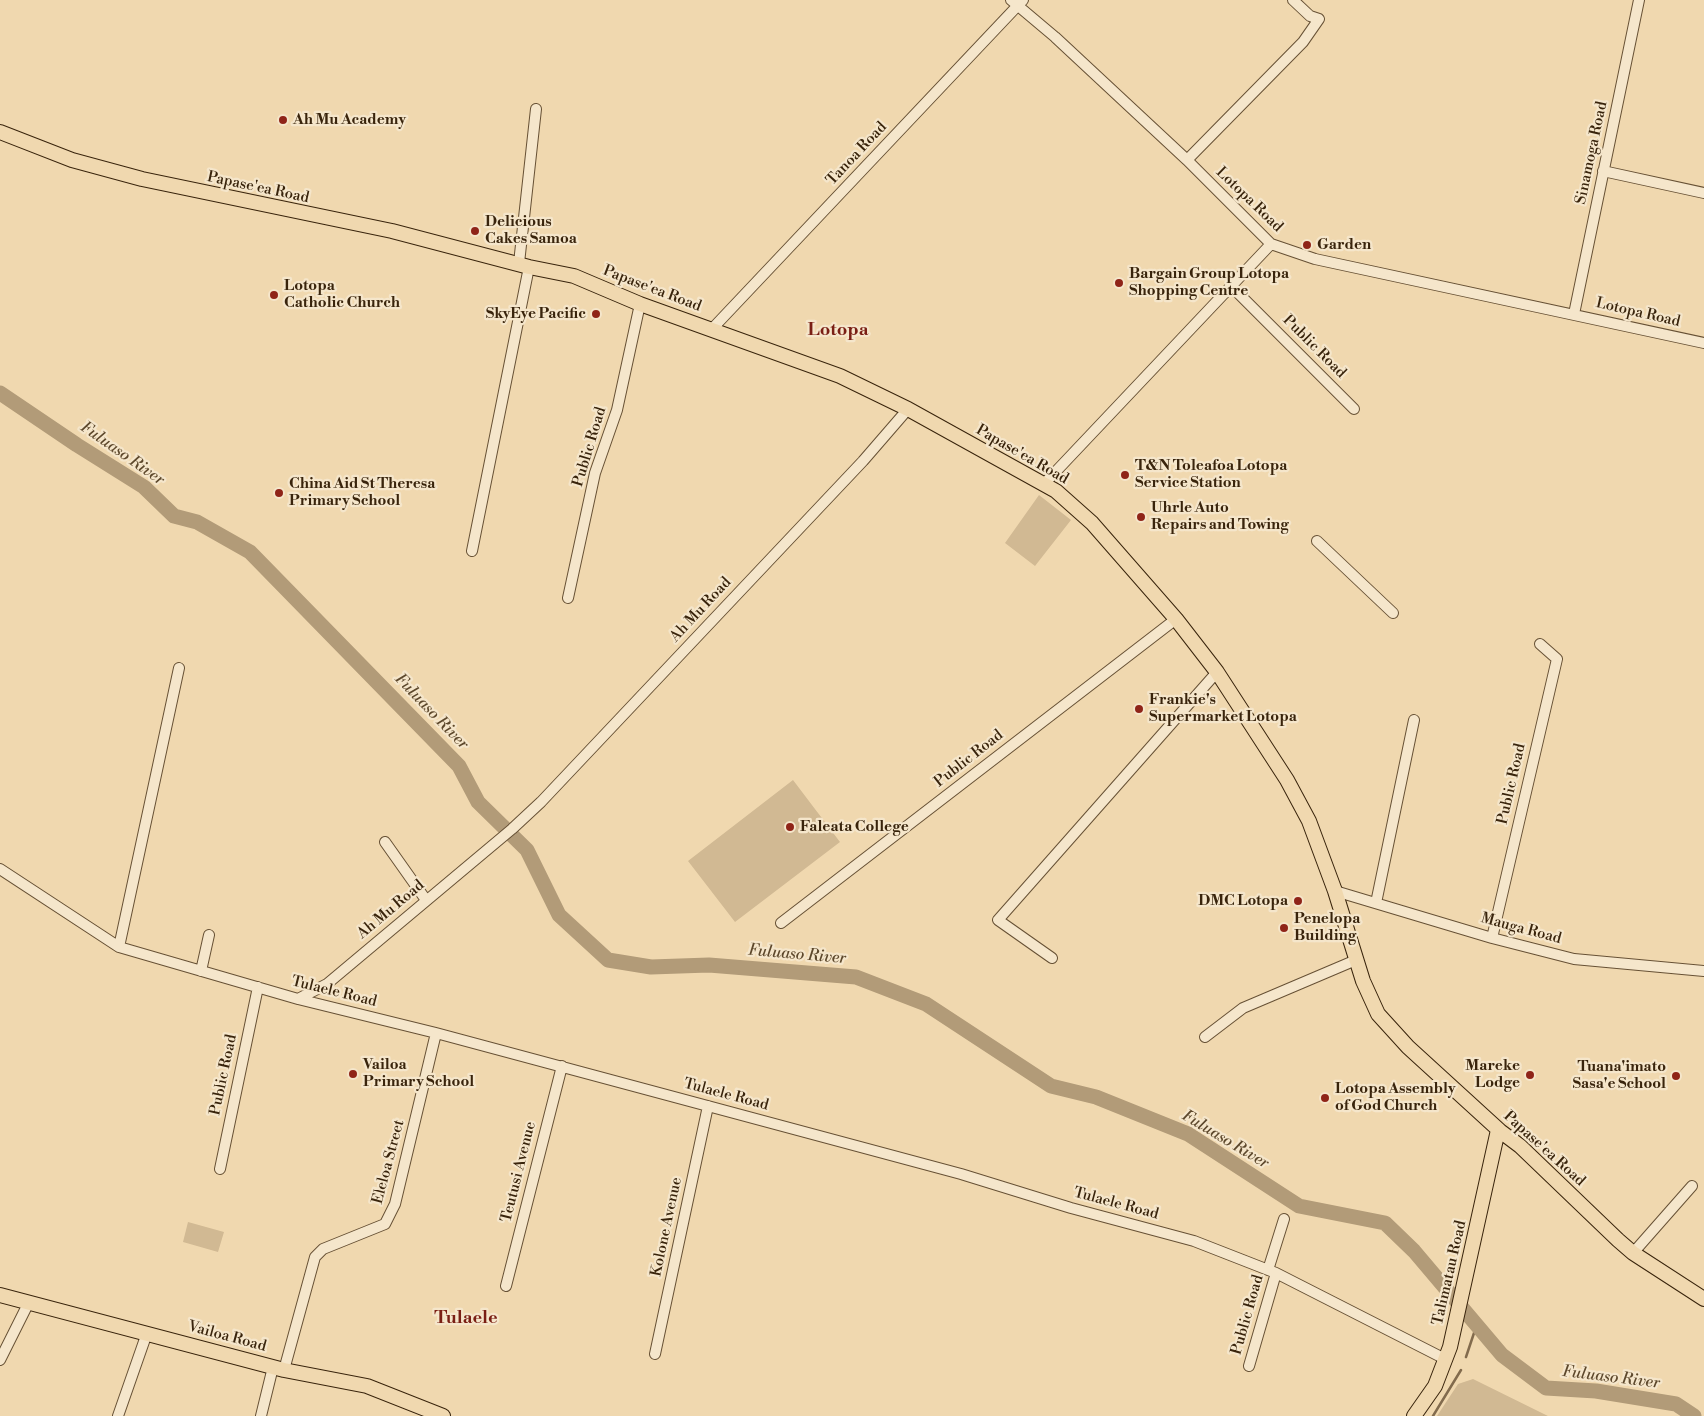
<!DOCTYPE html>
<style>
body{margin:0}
canvas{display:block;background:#f0d8af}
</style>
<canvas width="1704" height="1416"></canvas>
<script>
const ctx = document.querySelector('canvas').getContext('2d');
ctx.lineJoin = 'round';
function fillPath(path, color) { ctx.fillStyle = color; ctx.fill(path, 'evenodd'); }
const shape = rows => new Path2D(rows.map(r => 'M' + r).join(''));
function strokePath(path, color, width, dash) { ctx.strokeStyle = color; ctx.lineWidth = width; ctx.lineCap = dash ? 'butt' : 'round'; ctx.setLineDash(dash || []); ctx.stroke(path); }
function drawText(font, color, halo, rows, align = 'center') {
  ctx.font = font + ' "Libre Bodoni",serif'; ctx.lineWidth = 4.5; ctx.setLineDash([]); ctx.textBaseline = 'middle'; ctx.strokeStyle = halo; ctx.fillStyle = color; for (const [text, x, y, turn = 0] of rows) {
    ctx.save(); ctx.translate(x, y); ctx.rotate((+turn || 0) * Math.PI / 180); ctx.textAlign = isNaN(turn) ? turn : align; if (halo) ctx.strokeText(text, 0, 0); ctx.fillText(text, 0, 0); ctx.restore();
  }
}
fillPath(shape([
 [1039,495,1071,520,1035,566,1005,543],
 [793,780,840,842,735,922,688,861],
 [188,1222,224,1232,218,1252,183,1242],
 [1473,1379,1548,1416,1437,1416,1458,1384]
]), '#d1b993');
strokePath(shape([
 [1466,1357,1477,1324],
 [1433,1416,1461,1370]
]), '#826b4d', 2.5);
strokePath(shape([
 [0,393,77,445,144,487,174,516,197,522,250,552,459,766,478,802,527,850,559,915,608,960,651,967,709,965,856,977,926,1004,1051,1086,1096,1097,1188,1134,1299,1206,1385,1223,1414,1251,1502,1355,1546,1388,1596,1391,1676,1404,1694,1416]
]), '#b29b78', 15);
const minor = shape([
 [1011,0,1055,37,1187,160,1271,244,1315,259,1704,343],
 [1187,160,1303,42,1319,19,1310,16,1293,0],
 [1603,171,1704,193],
 [519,263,536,109],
 [1231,286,1354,409],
 [1574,314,1639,0],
 [712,329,1023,0],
 [1044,484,1271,244],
 [1317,541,1393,613],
 [472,551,529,267],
 [568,598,595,473,617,410,640,304],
 [385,842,426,900],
 [0,869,119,947,298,999,436,1033,961,1174,1071,1208,1194,1241,1276,1273,1445,1359],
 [1335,891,1492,938,1574,959,1704,971],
 [1376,903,1414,720],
 [781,923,1176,619],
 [1492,938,1557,659,1540,644],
 [119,947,179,668],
 [1052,958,998,920,1217,672],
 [201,971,209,935],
 [298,999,327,984,512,829,541,802,863,461,908,409],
 [1205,1037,1243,1008,1356,960],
 [220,1169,258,987],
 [1633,1253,1692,1186],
 [1268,1270,1284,1219],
 [506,1286,562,1066],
 [655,1354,708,1106],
 [0,1360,29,1302],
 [1249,1366,1276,1273],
 [284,1370,315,1257,323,1249,385,1224,395,1204,436,1033],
 [118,1416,147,1333],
 [261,1416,273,1367]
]);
const major = shape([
 [0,132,72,160,142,179,392,231,529,267,574,276,640,304,840,376,908,409,1056,491,1092,523,1176,619,1217,672,1287,780,1309,821,1335,891,1363,981,1378,1014,1408,1047,1500,1131,1520,1146,1618,1240,1633,1253,1704,1299],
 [0,1295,284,1370,367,1386,443,1416],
 [1414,1416,1435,1386,1450,1347,1498,1130]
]);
strokePath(minor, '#675135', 12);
strokePath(major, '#39240c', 16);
strokePath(minor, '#f5e6cb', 10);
strokePath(major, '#f0d8af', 14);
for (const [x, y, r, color] of [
 [283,120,5,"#8f2418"],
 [475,231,5,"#8f2418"],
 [1307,245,5,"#8f2418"],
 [1119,283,5,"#8f2418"],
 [274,295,5,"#8f2418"],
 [596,314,5,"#8f2418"],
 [1125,475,5,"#8f2418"],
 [279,493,5,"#8f2418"],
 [1141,517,5,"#8f2418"],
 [1139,709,5,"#8f2418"],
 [790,827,5,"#8f2418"],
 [1298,901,5,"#8f2418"],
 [1284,928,5,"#8f2418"],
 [353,1074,5,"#8f2418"],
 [1530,1075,5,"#8f2418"],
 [1676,1076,5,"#8f2418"],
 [1325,1098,5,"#8f2418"]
]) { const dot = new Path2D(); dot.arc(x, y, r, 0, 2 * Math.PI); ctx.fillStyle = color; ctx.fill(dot); strokePath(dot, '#f5e6cb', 2); }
drawText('bold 15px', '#39240c', '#f5e6cb', [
 ["Ah Mu Academy",293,120],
 ["Delicious",485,222],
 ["Cakes Samoa",485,239],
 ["Garden",1317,245],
 ["Bargain Group Lotopa",1129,274],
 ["Shopping Centre",1129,291],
 ["Lotopa",284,286],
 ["Catholic Church",284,303],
 ["SkyEye Pacific",586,314,"right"],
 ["T&N Toleafoa Lotopa",1135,466],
 ["Service Station",1135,483],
 ["China Aid St Theresa",289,484],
 ["Primary School",289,501],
 ["Uhrle Auto",1151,508],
 ["Repairs and Towing",1151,525],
 ["Frankie's",1149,700],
 ["Supermarket Lotopa",1149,717],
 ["Faleata College",800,827],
 ["DMC Lotopa",1288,901,"right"],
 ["Penelopa",1294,919],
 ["Building",1294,936],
 ["Vailoa",363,1065],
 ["Primary School",363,1082],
 ["Mareke",1520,1066,"right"],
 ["Lodge",1520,1083,"right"],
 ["Tuana'imato",1666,1067,"right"],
 ["Sasa'e School",1666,1084,"right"],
 ["Lotopa Assembly",1335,1089],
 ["of God Church",1335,1106]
], 'left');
drawText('15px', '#39240c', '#f5e6cb', [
 ["Sinamoga Road",1592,153,-78],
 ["Tanoa Road",857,154,-47],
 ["Papase'ea Road",258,188,12],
 ["Lotopa Road",1249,200,44],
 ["Papase'ea Road",652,289,21],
 ["Lotopa Road",1638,313,13],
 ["Public Road",1314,347,45],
 ["Public Road",590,447,-73],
 ["Papase'ea Road",1022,455,30],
 ["Ah Mu Road",701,610,-47],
 ["Public Road",969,759,-38],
 ["Public Road",1512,784,-77],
 ["Ah Mu Road",391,910,-40],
 ["Mauga Road",1521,929,15],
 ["Tulaele Road",334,992,14],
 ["Public Road",224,1075,-78],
 ["Tulaele Road",726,1095,15],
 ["Papase'ea Road",1544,1149,42],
 ["Eleloa Street",389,1162,-75],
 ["Teutusi Avenue",519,1172,-76],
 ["Tulaele Road",1116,1204,15],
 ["Kolone Avenue",667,1227,-78],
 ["Talimatau Road",1450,1273,-77],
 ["Public Road",1248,1315,-74],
 ["Vailoa Road",227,1337,15]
]);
drawText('italic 16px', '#5d482c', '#f5e6cb', [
 ["Fuluaso River",122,454,35],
 ["Fuluaso River",431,712,46],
 ["Fuluaso River",797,955,5],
 ["Fuluaso River",1225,1140,31],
 ["Fuluaso River",1611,1378,7]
]);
drawText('bold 18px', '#7a1f14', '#f5e6cb', [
 ["Lotopa",838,331],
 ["Tulaele",466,1319]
]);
</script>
